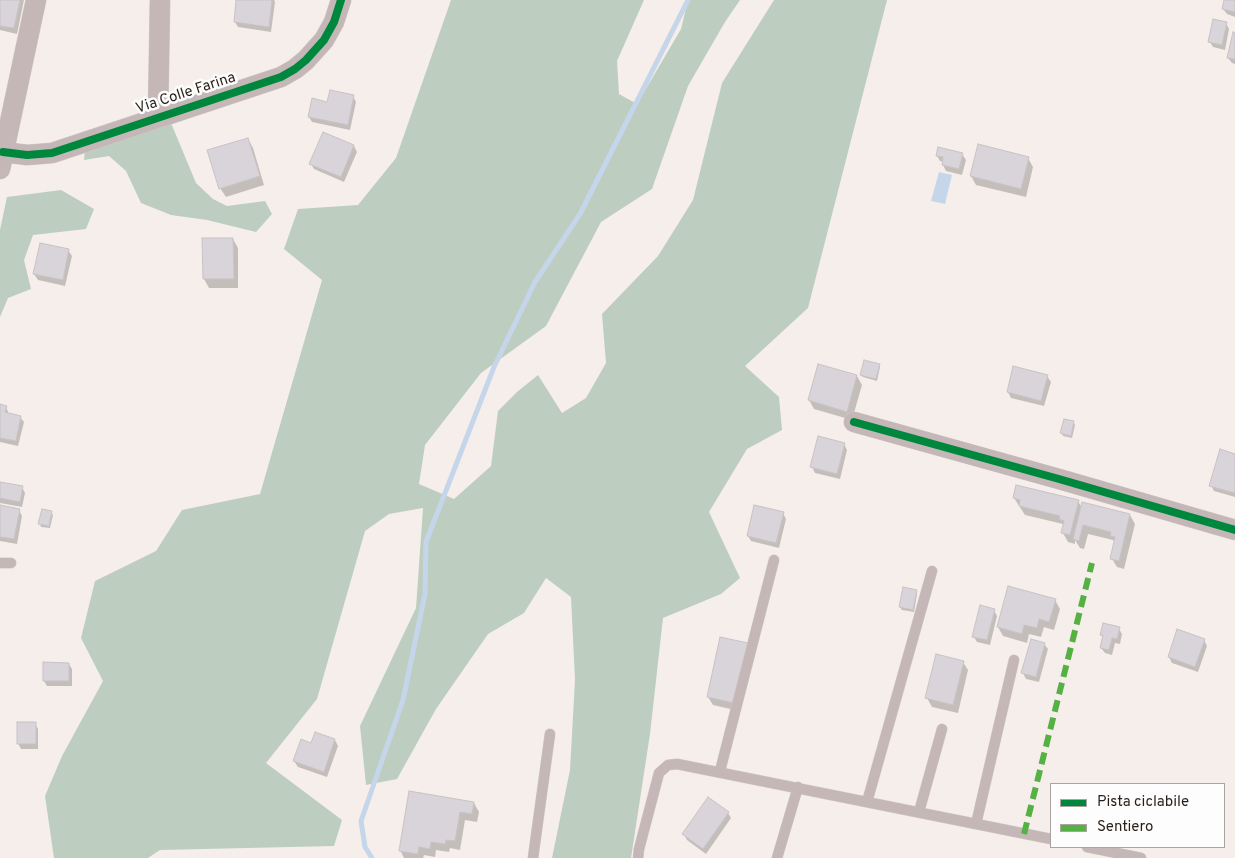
<!DOCTYPE html>
<style>
body{margin:0}
#map{position:relative;width:1235px;height:858px;overflow:hidden;background:#f6eeea;font-family:Overpass,sans-serif}
canvas{display:block}
.legend{position:absolute;left:1050px;top:783px;width:175px;height:65px;box-sizing:border-box;background:#fdfdfd;border:1px solid #a9a4a2;margin:0;padding:6px 9px;list-style:none;font-size:15px;color:#2b1f19}
.legend li{display:flex;align-items:center;gap:10px;height:25px}
.legend b{width:25px;border:1px solid #a9a4a2}
</style>
<div id="map">
<canvas width="1235" height="858"></canvas>
<ul class="legend">
<li><b style="height:6px;background:#00873e"></b>Pista ciclabile</li>
<li><b style="height:6px;background:#56b145"></b>Sentiero</li>
</ul>
</div>
<script>
const ctx = document.querySelector('canvas').getContext('2d');
ctx.lineJoin = 'round';
function fillPath(path, color) { ctx.fillStyle = color; ctx.fill(path, 'evenodd'); }
const shape = rows => new Path2D(rows.map(r => 'M' + r).join(''));
function strokePath(path, color, width, dash) { ctx.strokeStyle = color; ctx.lineWidth = width; ctx.lineCap = dash ? 'butt' : 'round'; ctx.setLineDash(dash || []); ctx.stroke(path); }
function drawText(font, color, halo, rows, align = 'center') {
  ctx.font = font + ' Overpass,sans-serif'; ctx.lineWidth = 5; ctx.setLineDash([]); ctx.textBaseline = 'middle'; ctx.strokeStyle = halo; ctx.fillStyle = color; for (const [text, x, y, turn = 0] of rows) {
    ctx.save(); ctx.translate(x, y); ctx.rotate((+turn || 0) * Math.PI / 180); ctx.textAlign = isNaN(turn) ? turn : align; if (halo) ctx.strokeText(text, 0, 0); ctx.fillText(text, 0, 0); ctx.restore();
  }
}
fillPath(shape([
 [451,0,644,0,617,61,619,94,637,104,681,29,688,0,740,0,725,22,688,86,652,189,601,222,546,326,481,373,425,445,419,484,454,499,491,466,498,411,517,392,538,375,562,413,586,398,606,363,602,314,658,256,693,200,722,83,774,0,887,0,808,308,745,366,779,397,782,430,747,449,709,512,740,578,721,594,663,618,650,734,631,858,552,858,570,770,575,680,571,597,546,578,524,613,488,634,436,709,397,779,366,785,360,726,416,608,423,508,389,514,365,531,317,699,266,763,342,820,334,846,160,850,148,858,54,858,45,796,62,756,103,681,81,638,95,581,156,551,182,510,260,494,322,280,284,249,298,209,358,205,396,158],
 [171,123,196,183,213,199,227,206,265,201,272,214,256,232,207,220,171,215,141,203,126,171,109,156,84,160,85,149],
 [61,190,94,209,86,229,33,235,24,260,31,289,8,298,0,317,0,230,7,197]
]), '#bdcec0');
fillPath(shape([
 [939,172,952,175,945,204,931,201]
]), '#c6d6ea');
fillPath(shape([
 [0,0,24,0,17,34,0,30],
 [238,0,274,0,275,2,271,32,238,27,235,22],
 [1226,0,1235,0,1235,17,1227,14,1223,9],
 [1226,23,1229,29,1225,50,1213,47,1210,42],
 [1235,34,1235,64,1232,63,1228,58],
 [353,96,356,102,350,130,312,122,309,117,328,103],
 [248,139,253,148,264,185,226,197,220,188],
 [354,146,357,152,344,182,314,169,311,164],
 [962,154,966,160,962,175,946,171,943,165,944,162,940,161,937,156],
 [1028,158,1033,167,1026,197,976,185,971,176],
 [203,239,233,239,238,248,238,288,209,288,204,279],
 [68,250,72,256,65,286,38,280,34,274],
 [879,365,880,367,877,381,863,377,861,375],
 [857,376,862,385,852,420,814,409,809,400],
 [1047,376,1051,382,1044,406,1011,398,1008,392],
 [0,406,6,407,9,414,20,417,24,422,18,446,0,442],
 [1074,423,1075,425,1072,438,1063,436,1062,433],
 [844,444,847,450,840,479,815,473,812,467],
 [1235,455,1235,497,1214,491,1211,485],
 [0,483,22,487,25,493,22,507,0,503],
 [1014,498,1078,501,1082,508,1130,515,1135,524,1124,569,1117,567,1112,559,1115,543,1113,540,1088,534,1084,549,1080,548,1075,540,1075,544,1068,542,1063,533,1064,526,1063,524,1025,515],
 [0,507,19,510,22,516,17,544,0,541],
 [51,512,53,515,50,528,41,527,40,524],
 [783,513,786,519,779,548,751,541,748,536],
 [1009,587,1055,600,1060,609,1054,630,1044,627,1041,637,1029,634,1027,643,1003,636,998,627],
 [916,591,917,594,914,612,902,610,900,607],
 [994,610,997,616,990,645,977,642,974,637],
 [1119,629,1122,634,1120,644,1115,643,1112,655,1105,653,1101,648,1103,638,1101,635],
 [721,638,739,711,713,705,708,697],
 [1204,640,1207,646,1198,672,1172,663,1169,657],
 [1044,644,1048,649,1039,682,1026,679,1023,673],
 [963,662,968,670,958,713,932,707,927,698],
 [69,664,72,669,72,686,47,686,44,681],
 [35,724,38,729,38,749,21,749,18,743],
 [335,740,338,746,327,777,298,767,294,761,312,745],
 [474,803,479,812,477,822,465,820,460,850,450,848,449,852,436,850,435,857,424,855,423,858,404,858,400,850],
 [728,813,731,818,706,854,687,840,684,834]
]), '#0003');
strokePath(shape([
 [372,858,365,847,361,821,403,700,425,594,426,542,494,367,535,282,580,214,688,0]
]), '#c6d6ea', 5);
const building = shape([
 [0,0,20,0,14,28,0,26,0,0],
 [236,0,272,0,269,27,234,22,236,0],
 [1224,0,1235,0,1235,12,1222,9,1224,0],
 [1213,19,1227,22,1222,45,1208,42,1213,19],
 [1233,32,1235,33,1235,59,1227,58,1233,32],
 [330,90,354,95,348,125,308,117,312,98,327,102,330,90],
 [323,132,354,145,341,177,309,164,323,132],
 [248,138,260,176,219,189,207,150,248,138],
 [978,144,1029,157,1021,189,970,176,978,144],
 [938,147,963,153,959,169,942,165,943,157,936,156,938,147],
 [202,238,233,238,234,279,203,279,202,238],
 [40,243,69,249,63,280,33,274,40,243],
 [864,360,880,364,876,379,860,375,864,360],
 [818,364,857,375,847,412,808,400,818,364],
 [1013,366,1048,375,1041,401,1007,392,1013,366],
 [0,404,7,406,5,412,21,416,16,441,0,438,0,404],
 [1064,419,1074,421,1071,436,1060,433,1064,419],
 [818,436,845,443,837,474,810,467,818,436],
 [1220,449,1235,454,1235,493,1209,486,1220,449],
 [0,482,23,486,20,502,0,498,0,482],
 [1016,485,1079,500,1070,535,1061,533,1064,521,1059,519,1060,516,1019,506,1020,500,1013,498,1016,485],
 [1082,502,1130,514,1119,561,1110,559,1115,537,1110,536,1111,532,1083,525,1079,541,1073,539,1082,502],
 [0,505,20,509,14,539,0,537,0,505],
 [754,505,784,512,776,543,747,536,754,505],
 [42,509,52,511,49,526,38,524,42,509],
 [1008,586,1056,599,1049,622,1039,619,1037,628,1024,625,1022,634,997,627,1008,586],
 [903,587,917,590,913,610,899,607,903,587],
 [980,605,995,609,987,640,972,637,980,605],
 [1103,623,1120,627,1117,639,1112,638,1109,650,1100,648,1103,635,1100,635,1103,623],
 [1177,629,1205,639,1195,667,1168,657,1177,629],
 [720,637,748,643,734,703,707,697,720,637],
 [1031,639,1045,643,1036,677,1021,673,1031,639],
 [936,654,964,661,953,705,925,698,936,654],
 [43,662,69,663,69,681,43,681,43,662],
 [17,722,36,722,36,744,17,744,17,722],
 [315,732,335,739,324,772,293,761,301,739,311,743,315,732],
 [409,791,474,802,472,814,460,812,455,841,446,840,445,844,431,842,430,849,419,847,418,854,399,851,409,791],
 [708,797,729,812,703,849,682,834,708,797]
]);
fillPath(building, '#d8d4d9');
strokePath(building, '#c7c2c6', 1);
const service = shape([
 [0,563,11,563],
 [720,771,774,560],
 [867,802,932,571],
 [919,812,942,729],
 [976,824,1014,660],
 [1087,847,1141,858],
 [533,858,550,734],
 [638,858,639,849,659,773,668,765,677,764,1051,839],
 [777,858,798,787]
]);
const minor = shape([
 [158,118,160,0],
 [3,152,27,155,52,153,281,77,295,69,306,60,324,40,334,22,341,0],
 [0,169,36,0],
 [854,422,1059,479,1235,530]
]);
strokePath(service, '#d1cac5', 11);
strokePath(minor, '#d1cac5', 21);
strokePath(service, '#c5b7b8', 10);
strokePath(minor, '#c5b7b8', 20);
strokePath(shape([
 [1024,834,1092,563]
]), '#56b145', 6, [12, 6]);
strokePath(shape([
 [3,152,27,155,52,153,281,77,295,69,306,60,324,40,334,22,341,0],
 [854,422,1059,479,1235,530]
]), '#00873e', 8);
drawText('15px', '#2b1f19', '#fdfdfd', [
 ["Via Colle Farina",186,94,-18]
]);
</script>
